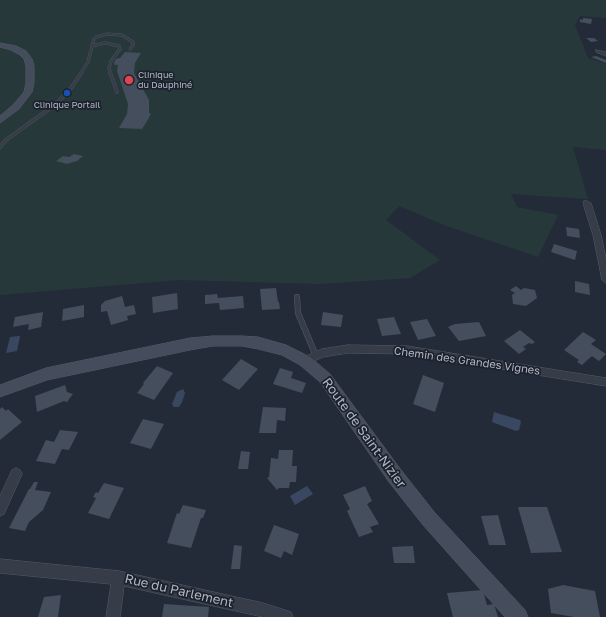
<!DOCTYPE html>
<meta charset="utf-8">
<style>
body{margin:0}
canvas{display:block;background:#232b38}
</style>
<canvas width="606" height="617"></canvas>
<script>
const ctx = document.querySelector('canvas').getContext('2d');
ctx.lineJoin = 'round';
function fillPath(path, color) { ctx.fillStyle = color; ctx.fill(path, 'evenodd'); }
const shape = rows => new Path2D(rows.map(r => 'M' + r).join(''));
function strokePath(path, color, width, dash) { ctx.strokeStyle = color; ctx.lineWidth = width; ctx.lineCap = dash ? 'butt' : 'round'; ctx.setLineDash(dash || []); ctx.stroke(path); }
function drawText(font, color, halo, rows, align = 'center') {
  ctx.font = font + ' "Golos Text",sans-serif'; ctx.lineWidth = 3.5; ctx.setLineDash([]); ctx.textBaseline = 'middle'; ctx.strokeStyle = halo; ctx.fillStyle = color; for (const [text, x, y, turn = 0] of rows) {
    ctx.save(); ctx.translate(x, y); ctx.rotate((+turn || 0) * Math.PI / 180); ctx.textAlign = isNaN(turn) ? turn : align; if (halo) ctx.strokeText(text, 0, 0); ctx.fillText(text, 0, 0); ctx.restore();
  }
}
fillPath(shape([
 [0,0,606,0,606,18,580,16,575,25,588,58,606,64,606,150,573,147,588,199,511,194,517,207,558,215,538,257,444,225,399,206,386,220,440,260,410,278,321,284,178,280,0,295]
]), '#26383a');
fillPath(shape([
 [20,336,17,351,6,353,10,337],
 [183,389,185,393,182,402,179,407,174,407,172,404,177,392],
 [494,412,520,420,521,422,519,430,516,431,492,422],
 [307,486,313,494,295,505,290,496]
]), '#394860');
fillPath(shape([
 [583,18,592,19,591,24,580,22,580,19,583,20],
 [586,38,594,38,598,41,591,42],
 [125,52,141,53,135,63,134,73,149,100,149,113,151,113,149,118,142,129,119,128,127,114,128,104,117,71,118,65,115,65,114,63,116,59,120,58],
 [596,56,606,60,606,63,591,57],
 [74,154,83,156,77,161,67,164,56,161,63,156,69,157],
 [566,227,579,229,580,238,567,236],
 [554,244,577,251,575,260,551,252],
 [575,281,589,284,590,295,575,292],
 [516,286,521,290,524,288,535,290,537,298,526,306,513,304,512,295,515,293,510,290],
 [276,288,278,302,279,302,280,309,262,310,260,289],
 [177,293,178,309,153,313,152,297],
 [217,294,218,298,243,296,244,308,220,310,219,303,205,304,205,295],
 [122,296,125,307,134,305,136,314,127,316,128,320,111,325,107,311,101,312,101,305,105,301],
 [84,305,84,317,62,321,63,309],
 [43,312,41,327,28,330,29,324,13,327,15,317],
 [323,312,343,315,341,327,321,325],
 [394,317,401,334,382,336,377,319],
 [427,319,436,336,418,340,410,322],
 [479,322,486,336,459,341,448,327,455,324],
 [520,330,535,342,532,344,529,343,523,347,526,349,519,354,504,341],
 [583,332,596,340,591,344,606,354,599,361,592,356,582,365,577,362,579,360,564,350],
 [241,359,258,369,239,390,222,380],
 [157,366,173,373,154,400,137,393,144,384,143,383],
 [280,368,293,372,291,378,306,383,302,393,273,384],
 [423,375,444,383,435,412,413,404],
 [65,385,67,392,73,394,67,402,64,401,37,412,35,396],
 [2,407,6,411,8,409,22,422,0,440,0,409],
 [263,407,286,408,285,421,277,420,276,433,259,433],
 [143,419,164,424,151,449,130,443],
 [60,430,78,432,69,450,62,449,55,464,36,461,46,440,54,442],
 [279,450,293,450,292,466,297,466,296,482,290,482,289,488,279,488,277,490,267,478,269,477,271,458,278,459],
 [241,451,250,452,248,469,238,469],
 [34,482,38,482,35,490,51,492,43,510,29,522,25,531,9,528,29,489,30,489],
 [104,483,124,488,109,519,88,513,96,498,93,497,96,492,98,493],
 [365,486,372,501,367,504,379,524,370,527,373,532,359,537,347,511,350,509,343,495],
 [183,505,206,510,203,518,201,518,191,548,167,543,177,513,179,514],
 [518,507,547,507,562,552,531,553],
 [498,515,506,545,489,545,481,516],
 [274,525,299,534,292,555,284,551,281,558,264,551],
 [234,545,242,546,240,569,231,569],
 [413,546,415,563,394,563,392,547],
 [563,585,595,591,600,617,574,617,551,613,548,589],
 [483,590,487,605,494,604,498,617,453,617,447,593],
 [61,595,58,617,38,617,44,597],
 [164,604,209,607,208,617,162,617]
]), '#444e5c');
const laneFar2 = shape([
 [92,46,105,43,119,46,120,49,111,61,109,69,110,73],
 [81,73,88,62,94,39,96,37,107,34,122,35,133,42,133,46,130,49]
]);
const laneFar1 = shape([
 [110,72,117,92],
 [0,147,6,140,56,104,71,88,82,72]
]);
const lane = shape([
 [297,297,298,313,316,356]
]);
const street = shape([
 [596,50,606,52,606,56,596,52,596,50],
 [584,201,587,201,591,203,601,235,606,259,606,283,602,280,593,235,583,203,584,201],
 [348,345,407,346,606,378,606,386,407,354,348,353,323,357,305,365,302,364,300,361,302,358,322,349,348,345],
 [16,468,20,470,22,474,4,514,0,516,0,496,12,470,16,468],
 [0,559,119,571,263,603,291,612,293,617,263,617,124,586,120,617,106,617,111,584,0,573,0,559]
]);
const secondary = shape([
 [0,43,16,46,26,51,32,59,34,66,34,83,32,92,19,109,0,123,0,116,13,105,24,92,26,83,26,66,24,59,20,55,11,50,0,47,0,43],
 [213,336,242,336,258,337,286,345,310,357,330,374,401,470,435,513,525,610,528,617,505,617,423,525,389,482,320,382,300,365,282,355,258,349,242,346,213,346,190,350,47,380,0,397,0,385,46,368,190,338,213,336]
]);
strokePath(laneFar2, '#545b66', 3);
strokePath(laneFar1, '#545b66', 3.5);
strokePath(lane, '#545b66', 6);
strokePath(street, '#545b66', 1);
strokePath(secondary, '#545b66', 1);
strokePath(laneFar2, '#363d48', 2.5);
strokePath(laneFar1, '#363d48', 3);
strokePath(lane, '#363d48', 5);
fillPath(street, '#363d48');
fillPath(secondary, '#454c5b');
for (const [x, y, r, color] of [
 [129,80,5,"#e0444e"],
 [67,93,4,"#1a4fb4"]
]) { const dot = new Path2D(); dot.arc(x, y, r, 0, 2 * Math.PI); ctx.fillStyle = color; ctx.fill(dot); strokePath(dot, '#1c222d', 1.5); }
drawText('9px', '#b1b8c4', '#1c222d', [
 ["Clinique",138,75],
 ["du Dauphiné",138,85],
 ["Clinique Portail",67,105,"center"]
], 'left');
drawText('11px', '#b1b8c4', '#1c222d', [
 ["Chemin des Grandes Vignes",467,361,8]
]);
drawText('13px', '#b1b8c4', '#1c222d', [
 ["Route de Saint-Nizier",364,433,54],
 ["Rue du Parlement",179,591,13]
]);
</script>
